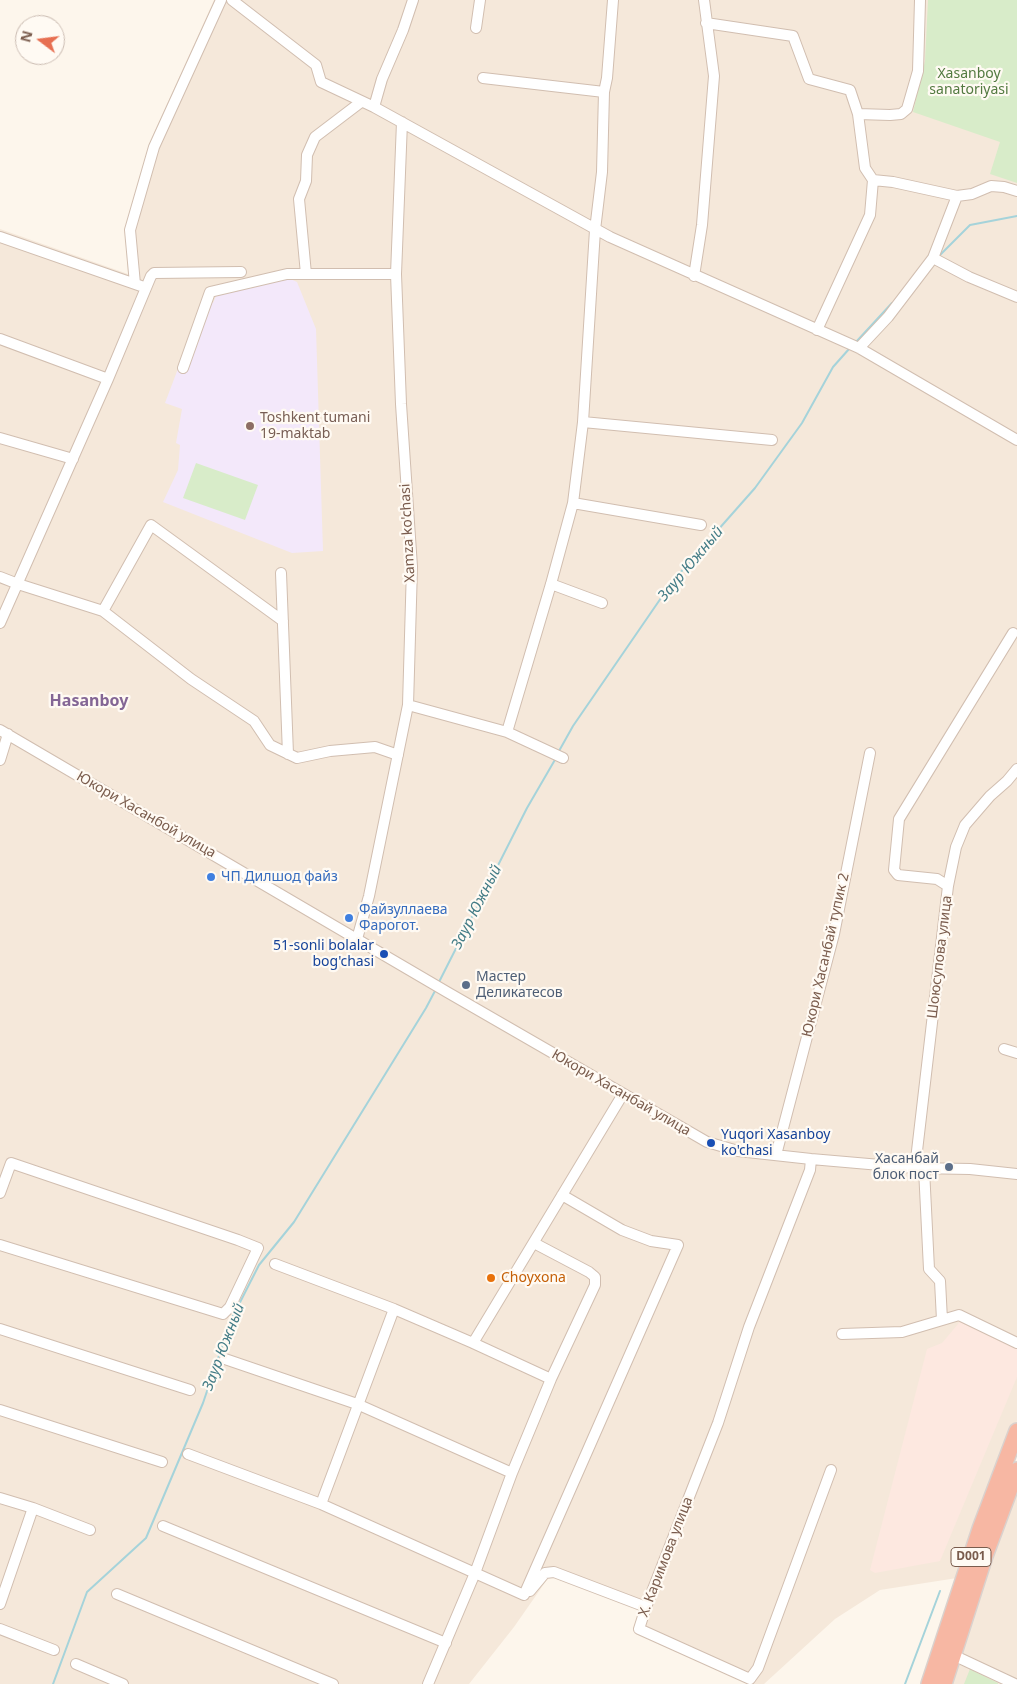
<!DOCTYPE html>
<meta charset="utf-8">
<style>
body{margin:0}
#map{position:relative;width:1017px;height:1684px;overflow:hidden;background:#fdf6ec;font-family:"Noto Sans",sans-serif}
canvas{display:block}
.north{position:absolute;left:15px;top:15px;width:50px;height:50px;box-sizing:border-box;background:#fffaf3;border:1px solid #cabbb1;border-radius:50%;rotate:285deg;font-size:14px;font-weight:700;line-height:20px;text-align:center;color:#7a5c4d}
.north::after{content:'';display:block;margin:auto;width:18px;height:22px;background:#e76f51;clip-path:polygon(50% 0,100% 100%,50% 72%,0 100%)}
</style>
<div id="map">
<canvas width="1017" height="1684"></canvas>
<div class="north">N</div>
</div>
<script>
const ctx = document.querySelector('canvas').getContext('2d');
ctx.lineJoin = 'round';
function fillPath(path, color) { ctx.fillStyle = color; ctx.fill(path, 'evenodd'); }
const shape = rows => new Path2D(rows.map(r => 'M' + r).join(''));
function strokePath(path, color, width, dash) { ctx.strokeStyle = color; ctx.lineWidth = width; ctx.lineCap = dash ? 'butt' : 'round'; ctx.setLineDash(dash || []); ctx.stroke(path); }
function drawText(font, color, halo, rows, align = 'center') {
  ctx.font = font + ' "Noto Sans",sans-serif'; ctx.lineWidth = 4.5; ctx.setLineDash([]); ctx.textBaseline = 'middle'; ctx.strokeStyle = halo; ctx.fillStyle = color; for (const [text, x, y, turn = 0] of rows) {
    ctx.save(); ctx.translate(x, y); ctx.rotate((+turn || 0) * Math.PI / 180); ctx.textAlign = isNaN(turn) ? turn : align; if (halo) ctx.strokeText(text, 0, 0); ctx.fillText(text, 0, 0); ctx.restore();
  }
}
fillPath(shape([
 [214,0,1017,0,1017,1421,957,1578,880,1590,835,1619,764,1684,751,1684,633,1629,641,1606,551,1574,514,1627,469,1684,0,1684,0,229,128,274,125,231,153,135],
 [1017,1470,1017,1684,944,1684]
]), '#f5e8da');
fillPath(shape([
 [963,1318,1017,1342,1017,1377,940,1561,875,1573,870,1570,927,1349,942,1343]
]), '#fde8e0');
fillPath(shape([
 [286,277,297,282,316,329,323,551,292,553,163,502,178,470,180,445,176,443,182,409,165,403,204,300,213,303,216,296]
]), '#f3e8fa');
fillPath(shape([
 [928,0,1017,0,1017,183,990,174,1000,142,913,112,925,61],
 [196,463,258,485,245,520,183,498],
 [970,1669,998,1683,998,1684,964,1684]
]), '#d8ecc9');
strokePath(shape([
 [938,257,970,225,1017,216],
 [856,342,892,303],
 [559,751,573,726,672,582,755,488,802,423,833,367,849,349],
 [439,982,527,808,556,758],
 [53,1684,87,1592,146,1538,203,1403,231,1320,259,1265,294,1222,426,1008,436,989],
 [905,1684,940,1591]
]), '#a5d3da', 2);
const minor = shape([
 [232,0,316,65,321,82,374,107,610,237,859,348,1017,440],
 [706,23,793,36,809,79,850,90,858,114,865,168,873,180,870,215,817,330],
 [476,28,480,0],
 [483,78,604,92],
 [374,107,382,79,403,30,413,0],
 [858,114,890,115,901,114,907,109,918,71,920,0],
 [873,180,893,182,957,196,972,194,991,186,1004,187,1017,191],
 [0,237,141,286],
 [933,258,969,277,1017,297],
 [306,274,299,199,306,181,307,155,315,137,361,102],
 [694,276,702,225,714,76,704,0],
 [135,284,130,230,154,147,221,0],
 [0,339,108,379],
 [859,348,888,317,933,258,957,196],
 [183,368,210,292,287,274,396,274],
 [583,422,772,440],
 [0,438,73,459],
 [573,503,701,525],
 [281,573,288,754],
 [0,577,18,584,103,611,191,679,254,721,270,745,297,758,330,751,375,747,398,755],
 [551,584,602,603],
 [103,611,151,525,283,621],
 [0,623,108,379,151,276,154,273,241,272],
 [408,705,507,732,563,758],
 [0,730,447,992,707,1142,738,1151,811,1159,915,1168,970,1169,1017,1174],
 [507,732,551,584,573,503,583,422,595,230,602,172,604,92,607,78,613,0],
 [0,760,8,734],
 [948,886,937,879,898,875,894,870,899,819,1013,633],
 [357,939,369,896,408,705,412,567,401,404,396,274,402,122],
 [1004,1049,1017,1053],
 [776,1155,834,934,870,753],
 [811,1159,810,1170,749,1327,718,1423,646,1607,639,1629,750,1679,758,1668,831,1470],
 [915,1168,948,886,956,847,965,825,990,796,1007,781,1017,769],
 [924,1169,929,1269,940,1281,942,1320],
 [0,1193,11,1163,238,1240,258,1248,230,1307,223,1314,0,1245],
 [275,1264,394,1309,473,1343,551,1379],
 [0,1329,190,1390],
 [842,1334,902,1332,959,1315,1017,1343],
 [473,1343,623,1094],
 [225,1359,357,1404,512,1473],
 [0,1410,162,1462],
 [188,1454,321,1504,524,1595,678,1245,651,1241,622,1230,562,1195],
 [0,1498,33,1508,90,1530],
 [321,1504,394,1309],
 [163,1526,446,1643],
 [530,1591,545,1573,554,1572,646,1607],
 [117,1594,333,1684],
 [0,1604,33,1508],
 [0,1629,54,1650],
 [953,1655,1015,1684],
 [76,1664,123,1684],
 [428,1684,475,1573,512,1473,551,1379,595,1285,595,1277,589,1272,534,1243]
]);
const highway = shape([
 [929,1684,980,1529,1017,1431],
 [944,1684,985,1556,1017,1470]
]);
strokePath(minor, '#d1beb0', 12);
strokePath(highway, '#dad1cd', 18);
strokePath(minor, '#fff', 10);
strokePath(highway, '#f7b7a3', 15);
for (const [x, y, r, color] of [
 [250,426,5,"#8d6e63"],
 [211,877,5,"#3f7fe0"],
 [349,918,5,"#3f7fe0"],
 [384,954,5,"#1a4fb4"],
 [466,985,5,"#5c6f8a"],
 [711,1143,5,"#1a4fb4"],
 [949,1167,5,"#5c6f8a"],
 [491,1278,5,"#e8710a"]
]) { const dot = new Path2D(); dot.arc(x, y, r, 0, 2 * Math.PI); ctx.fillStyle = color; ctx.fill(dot); strokePath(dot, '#fffaf3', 2); }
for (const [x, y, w] of [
 [971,1557,40]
]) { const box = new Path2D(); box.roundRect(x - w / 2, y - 9.5, w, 19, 4); ctx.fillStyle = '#fffaf3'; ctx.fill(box); strokePath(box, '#7a5c4d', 1); }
drawText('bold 12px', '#7a5c4d', null, [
 ["D001",971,1557]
]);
drawText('14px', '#537a41', '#fffaf3', [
 ["Xasanboy",969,74],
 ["sanatoriyasi",969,90]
]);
drawText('14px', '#785e54', '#fffaf3', [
 ["Toshkent tumani",260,418],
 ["19-maktab",260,434]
], 'left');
drawText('14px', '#7a5c4d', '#fffaf3', [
 ["Xamza ko'chasi",408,533,-93],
 ["Юкори Хасанбой улица",146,815,30],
 ["Юкори Хасанбай тупик 2",826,955,-77],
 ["Шоюсупова улица",940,957,-83],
 ["Юкори Хасанбай улица",621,1093,30],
 ["Х. Каримова улица",666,1557,-69]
]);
drawText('14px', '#366cbe', '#fffaf3', [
 ["ЧП Дилшод файз",221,877],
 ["Файзуллаева",359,910],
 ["Фарогот.",359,926]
], 'left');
drawText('14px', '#164399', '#fffaf3', [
 ["51-sonli bolalar",374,946],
 ["bog'chasi",374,962],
 ["Yuqori Xasanboy",721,1135,"left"],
 ["ko'chasi",721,1151,"left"]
], 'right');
drawText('14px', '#4e5e75', '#fffaf3', [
 ["Мастер",476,977],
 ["Деликатесов",476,993],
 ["Хасанбай",939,1159,"right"],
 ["блок пост",939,1175,"right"]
], 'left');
drawText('14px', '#c56008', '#fffaf3', [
 ["Choyxona",501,1278]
], 'left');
drawText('italic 15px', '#437c86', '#fffaf3', [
 ["Заур Южный",691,564,-50],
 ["Заур Южный",477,907,-63],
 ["Заур Южный",224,1347,-69]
]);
drawText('bold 16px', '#846695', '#fffaf3', [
 ["Hasanboy",89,701]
]);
</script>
